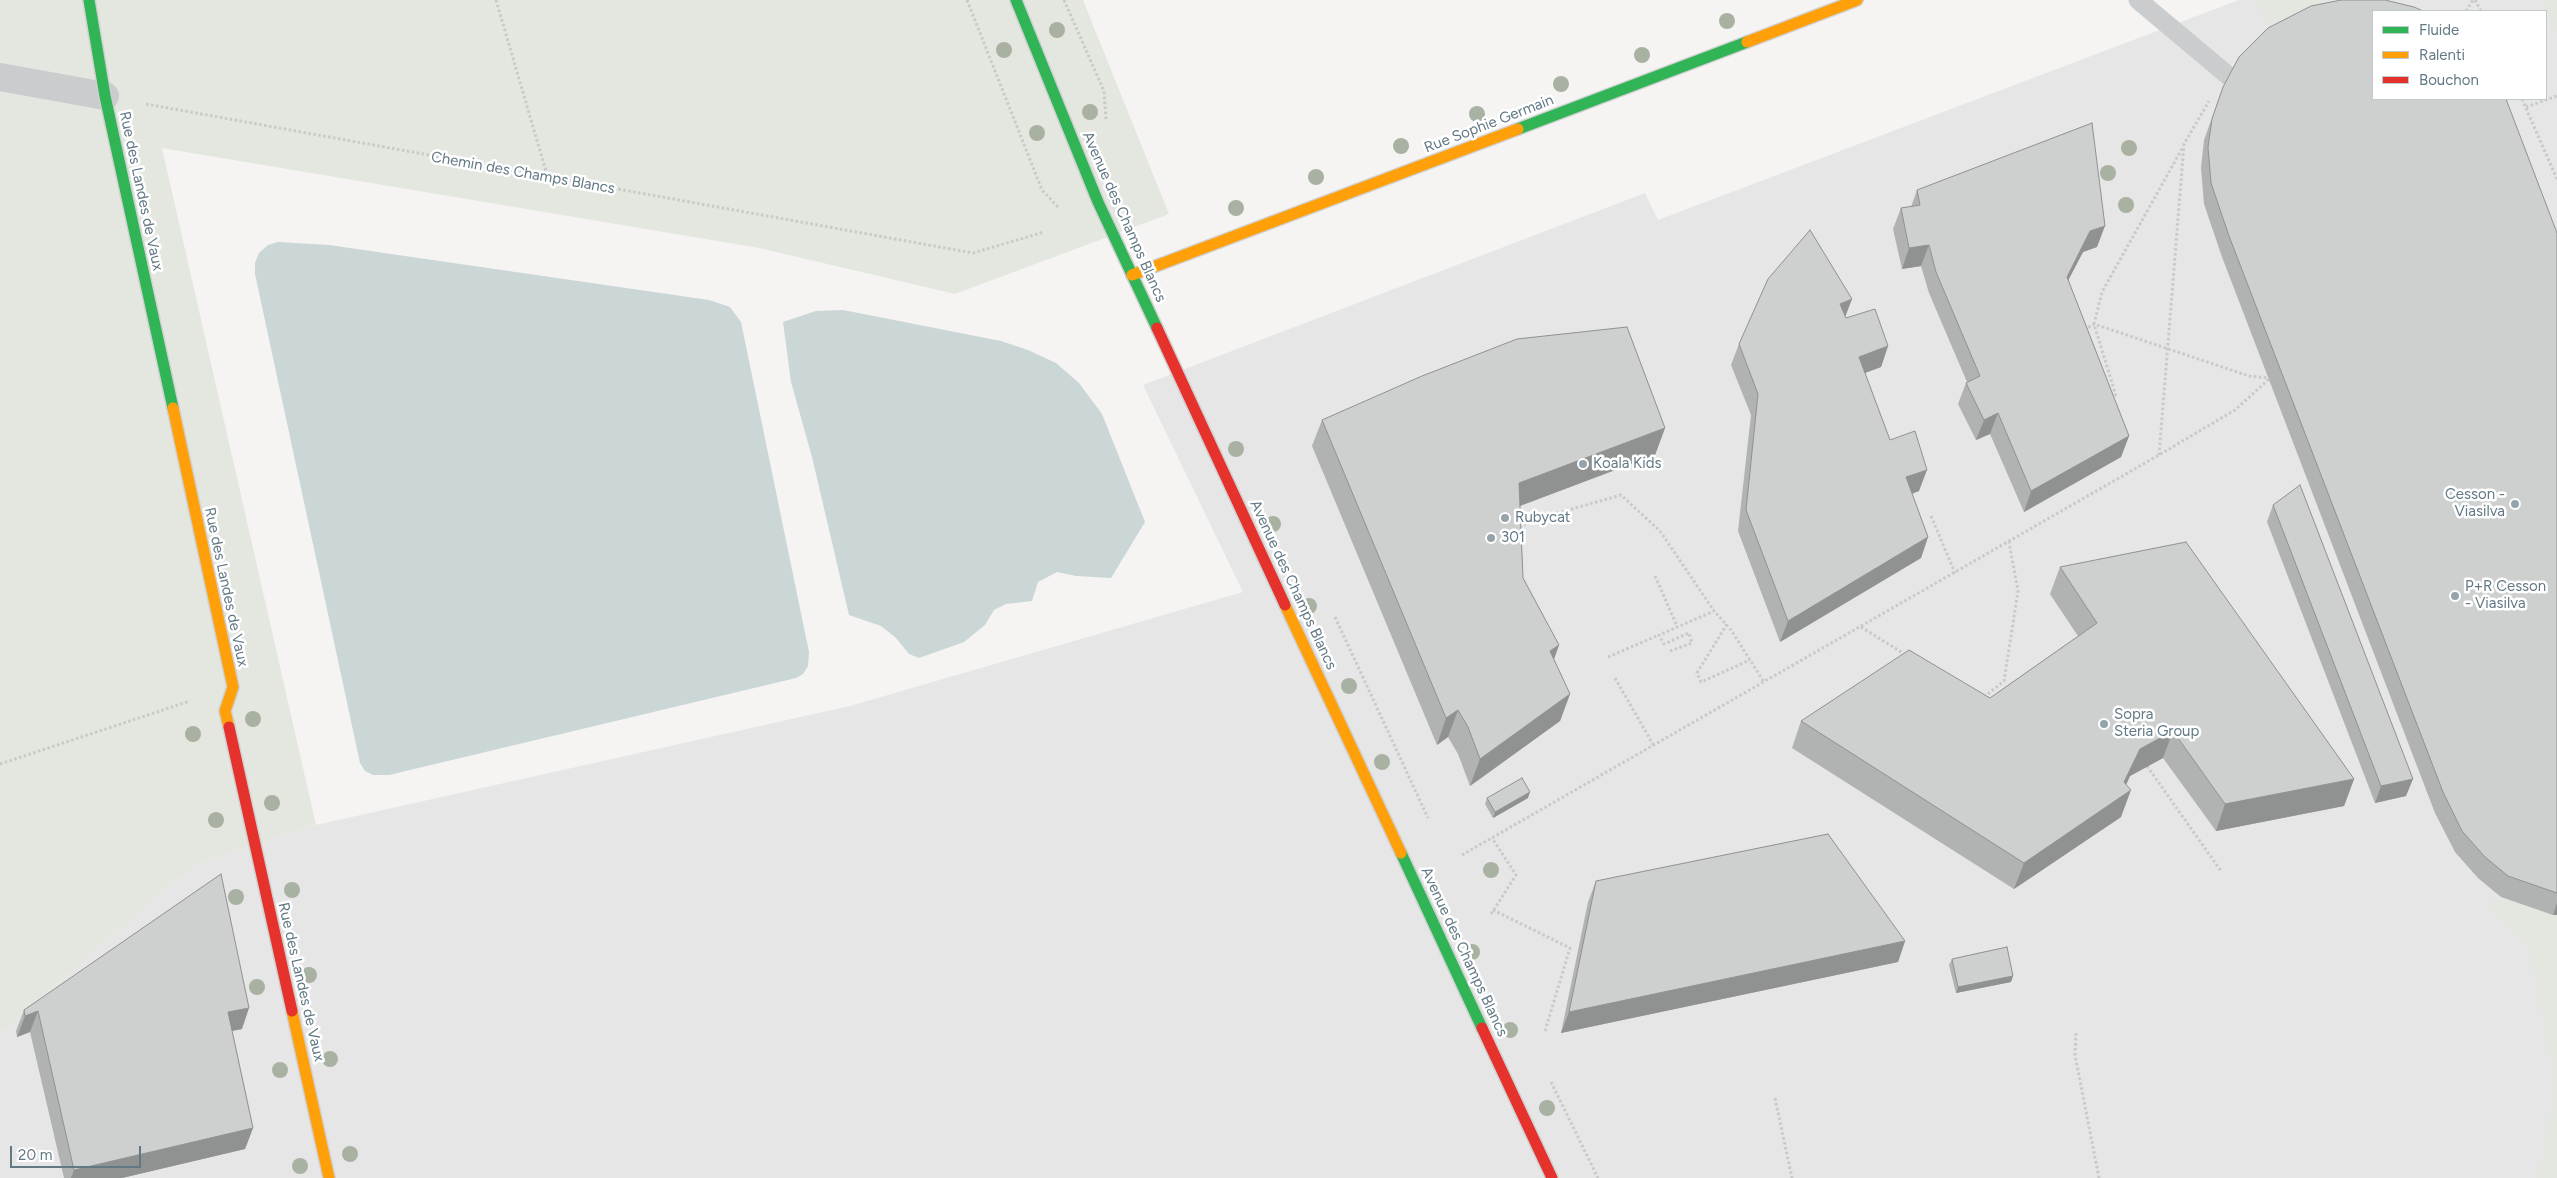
<!DOCTYPE html>
<style>
body{margin:0}
#map{position:relative;width:2557px;height:1178px;overflow:hidden;background:#f5f4f2;font-family:Figtree,sans-serif}
canvas{display:block}
.legend{position:absolute;left:2372px;top:10px;width:175px;height:90px;box-sizing:border-box;background:#fff;border:1px solid #c0c9ce;margin:0;padding:6px 9px;list-style:none;font-size:15px;color:#627985}
.legend li{display:flex;align-items:center;gap:10px;height:25px}
.legend b{width:25px;border:1px solid #c0c9ce}
.scale{position:absolute;left:10px;top:1146px;width:131px;height:22px;box-sizing:border-box;border:2px solid #627985;border-top:0;padding-left:6px;font-size:15px;line-height:18px;white-space:nowrap;color:#627985;-webkit-text-stroke:4px #fff;paint-order:stroke}
</style>
<div id="map">
<canvas width="2557" height="1178"></canvas>
<ul class="legend">
<li><b style="height:6px;background:#30b455"></b>Fluide</li>
<li><b style="height:6px;background:#ff9f0a"></b>Ralenti</li>
<li><b style="height:6px;background:#e5322d"></b>Bouchon</li>
</ul>
<div class="scale">20 m</div>
</div>
<script>
const ctx = document.querySelector('canvas').getContext('2d');
ctx.lineJoin = 'round';
function fillPath(path, color) { ctx.fillStyle = color; ctx.fill(path, 'evenodd'); }
const shape = rows => new Path2D(rows.map(r => 'M' + r).join(''));
function strokePath(path, color, width, dash) { ctx.strokeStyle = color; ctx.lineWidth = width; ctx.lineCap = dash ? 'butt' : 'round'; ctx.setLineDash(dash || []); ctx.stroke(path); }
function drawText(font, color, halo, rows, align = 'center') {
  ctx.font = font + ' Figtree,sans-serif'; ctx.lineWidth = 5; ctx.setLineDash([]); ctx.textBaseline = 'middle'; ctx.strokeStyle = halo; ctx.fillStyle = color; for (const [text, x, y, turn = 0] of rows) {
    ctx.save(); ctx.translate(x, y); ctx.rotate((+turn || 0) * Math.PI / 180); ctx.textAlign = isNaN(turn) ? turn : align; if (halo) ctx.strokeText(text, 0, 0); ctx.fillText(text, 0, 0); ctx.restore();
  }
}
fillPath(shape([
 [2239,0,2557,0,2557,1178,0,1178,0,1033,193,866,316,825,850,706,1243,592,1143,385,1645,193,1658,220],
 [2373,11,2546,11,2546,99,2373,99]
]), '#e5e6e5');
fillPath(shape([
 [0,0,1083,0,1169,214,955,294,759,248,162,148,316,825,193,866,0,1033],
 [2257,0,2332,0,2267,25],
 [2543,0,2557,0,2557,29,2553,31],
 [2501,897,2557,915,2557,1178,2539,1178,2555,1083,2529,946,2487,904]
]), '#e4e7e0');
fillPath(shape([
 [278,242,329,245,709,300,730,307,741,322,809,652,808,666,803,674,796,678,389,775,373,775,365,771,360,763,255,274,255,263,259,253,268,245],
 [843,310,1001,341,1028,350,1056,363,1079,383,1102,414,1145,522,1111,578,1076,576,1057,572,1038,582,1032,601,1006,604,994,610,985,625,964,642,919,658,909,654,896,638,881,626,849,615,812,457,791,382,783,322,816,311]
]), '#cbd6d7');
const fast = shape([
 [89,0,105,96,173,408],
 [1016,0,1098,202,1157,328],
 [1518,129,1747,42],
 [1401,853,1482,1028]
]);
const slow = shape([
 [1747,42,1857,0],
 [1132,275,1518,129],
 [173,408,233,687,225,711,229,727],
 [1285,605,1401,853],
 [292,1011,329,1178]
]);
const jam = shape([
 [1157,328,1285,605],
 [229,727,292,1011],
 [1482,1028,1552,1178]
]);
strokePath(fast, '#d0d1d1', 14);
strokePath(slow, '#d0d1d1', 14);
strokePath(jam, '#d0d1d1', 14);
strokePath(shape([
 [496,0,548,178],
 [967,0,1042,190,1058,207],
 [1064,0,1104,91,1106,119],
 [2475,0,2481,11],
 [2466,11,2473,0],
 [2522,99,2557,179],
 [146,104,973,253,1044,232],
 [2526,107,2557,96],
 [2084,330,2094,324,2249,376,2269,378],
 [2116,396,2094,324,2102,292,2183,147],
 [2159,455,2184,144,2209,101],
 [1931,516,1955,573],
 [1519,527,1537,519,1621,495,1660,531,1714,611,1731,630,1764,682],
 [1655,576,1677,626],
 [1335,617,1428,818],
 [1727,624,1697,673,1701,682,1750,660],
 [1861,627,1906,655],
 [1670,651,1692,643,1689,633,1664,644,1659,635,1714,611],
 [1608,657,1659,635],
 [1615,678,1654,746],
 [1984,697,2004,681,2018,591,2009,542],
 [0,764,190,701],
 [2147,766,2221,871],
 [1462,855,2159,455,2235,410,2269,379],
 [1493,910,1570,948,1545,1031],
 [1491,914,1516,875,1492,838],
 [2076,1033,2075,1055,2099,1178],
 [1551,1082,1598,1178],
 [1775,1098,1792,1178]
]), '#c8caca', 3, [2.5, 2.5]);
strokePath(shape([
 [2138,0,2231,78]
]), '#cacccd', 19);
strokePath(shape([
 [0,77,105,96]
]), '#cacccd', 28);
strokePath(fast, '#30b455', 11);
strokePath(slow, '#ff9f0a', 11);
strokePath(jam, '#e5322d', 11);
ctx.fillStyle = '#a9b1a3';
for (const [x, y] of [
 [1727,21],
 [1057,30],
 [1004,50],
 [1642,55],
 [1561,84],
 [1090,112],
 [1477,114],
 [1037,133],
 [1401,146],
 [2129,148],
 [2108,173],
 [1316,177],
 [2126,205],
 [1236,208],
 [1236,449],
 [1273,524],
 [1309,606],
 [1349,686],
 [253,719],
 [193,734],
 [1382,762],
 [272,803],
 [216,820],
 [1491,870],
 [292,890],
 [236,897],
 [1472,952],
 [309,975],
 [257,987],
 [1510,1030],
 [330,1059],
 [280,1070],
 [1547,1108],
 [350,1154],
 [300,1166]
]) { ctx.beginPath(); ctx.arc(x, y, 8, 0, 2 * Math.PI); ctx.fill(); }
fillPath(shape([
 [2223,87,2557,233,2557,915,2553,915,2501,897,2478,878,2455,852,2435,813,2222,257,2204,204,2201,168,2204,140],
 [1917,190,2097,247,2083,252,2068,280,2129,436,2121,457,2024,512,1990,434,1976,440,1958,404,1966,383,1967,382,1929,293,1921,266,1902,269,1893,229,1901,208,1911,207],
 [1846,316,1846,318,1888,346,1881,367,1865,373,1890,440,1919,491,1912,494,1928,537,1921,558,1780,642,1738,531,1751,415,1731,365,1739,344],
 [1322,420,1665,428,1655,455,1520,506,1523,578,1559,645,1554,660,1570,694,1560,721,1470,786,1458,754,1448,737,1437,745,1312,446],
 [2273,505,2406,796,2375,803,2267,522],
 [2060,567,2354,779,2344,806,2216,831,2163,758,2130,776,2126,785,2121,817,2014,889,1792,748,1801,721,1990,698,2078,636,2050,594],
 [1487,798,1528,798,1493,818,1485,804],
 [1596,881,1905,941,1898,962,1561,1033,1588,902],
 [1952,959,2013,976,2011,982,1956,993,1949,965],
 [24,1010,242,1029,232,1031,253,1128,245,1149,122,1178,64,1178,30,1032,17,1037,16,1031]
]), '#b1b2b2');
fillPath(shape([
 [2105,226,2097,247,2083,252,2059,298,2067,277,2090,231],
 [1929,245,1921,266,1902,269,1909,248],
 [1852,299,1844,320,1840,304],
 [1888,346,1881,367,1851,378,1859,357],
 [1998,413,1990,434,1976,440,1984,420],
 [1665,428,1655,455,1509,510,1519,483],
 [2129,436,2121,457,2024,512,2031,491],
 [1927,470,1919,491,1899,498,1906,477],
 [1928,537,1921,558,1780,642,1788,621],
 [1559,645,1549,672,1550,651],
 [1570,694,1560,721,1470,786,1480,759],
 [1458,710,1448,737,1437,745,1446,718],
 [2173,731,2163,758,2130,776,2120,798,2131,790,2121,817,2014,889,2024,863,2124,782,2140,749],
 [2354,779,2344,806,2216,831,2225,804],
 [2413,779,2406,796,2375,803,2381,786],
 [1530,792,1528,798,1493,818,1495,812],
 [2557,903,2557,915,2553,915],
 [1905,941,1898,962,1561,1033,1569,1012],
 [2013,976,2011,982,1956,993,1958,987],
 [249,1008,242,1029,221,1033,228,1012],
 [38,1011,30,1032,17,1037,25,1016],
 [253,1128,245,1149,122,1178,71,1178,74,1170]
]), '#909191');
const building = shape([
 [2341,0,2385,0,2414,7,2423,11,2373,11,2373,99,2506,99,2557,233,2557,893,2508,876,2485,857,2462,831,2443,792,2229,236,2211,183,2208,147,2212,119,2223,87,2239,57,2268,28,2311,6,2341,0],
 [2092,123,2105,226,2090,231,2067,277,2129,436,2031,491,1998,413,1984,420,1966,383,1980,376,1936,272,1929,245,1909,248,1901,208,1920,205,1917,190,2092,123],
 [1810,230,1852,299,1840,304,1846,318,1875,309,1888,346,1859,357,1890,440,1915,431,1927,470,1906,477,1928,537,1788,621,1746,510,1758,394,1739,344,1768,279,1810,230],
 [1627,327,1665,428,1519,483,1523,578,1559,645,1550,651,1570,694,1480,759,1468,727,1458,710,1446,718,1322,420,1422,376,1517,339,1627,327],
 [2300,485,2413,779,2381,786,2273,505,2300,485],
 [2186,542,2354,779,2225,804,2173,731,2140,749,2124,782,2131,790,2024,863,1801,721,1909,650,1990,698,2097,623,2060,567,2186,542],
 [1522,778,1530,792,1495,812,1487,798,1522,778],
 [1828,834,1905,941,1569,1012,1596,881,1828,834],
 [221,874,249,1008,228,1012,253,1128,74,1170,38,1011,25,1016,24,1010,221,874],
 [2007,947,2013,976,1958,987,1952,959,2007,947]
]);
fillPath(building, '#cecfcf');
strokePath(building, '#909191', 1);
for (const [x, y, r, color] of [
 [1583,464,5,"#95a4ab"],
 [2515,504,5,"#95a4ab"],
 [1505,518,5,"#95a4ab"],
 [1491,538,5,"#95a4ab"],
 [2455,596,5,"#95a4ab"],
 [2104,724,5,"#95a4ab"]
]) { const dot = new Path2D(); dot.arc(x, y, r, 0, 2 * Math.PI); ctx.fillStyle = color; ctx.fill(dot); strokePath(dot, '#fff', 2); }
drawText('15px', '#627985', '#fff', [
 ["Rue Sophie Germain",1489,124,-21],
 ["Chemin des Champs Blancs",523,173,10],
 ["Rue des Landes de Vaux",141,191,78],
 ["Avenue des Champs Blancs",1124,217,66],
 ["Avenue des Champs Blancs",1293,585,65],
 ["Rue des Landes de Vaux",226,587,78],
 ["Avenue des Champs Blancs",1464,952,65],
 ["Rue des Landes de Vaux",301,982,77]
]);
drawText('15px', '#627985', '#fff', [
 ["Koala Kids",1593,464],
 ["Cesson -",2505,495,"right"],
 ["Viasilva",2505,512,"right"],
 ["Rubycat",1515,518],
 ["301",1501,538],
 ["P+R Cesson",2465,587],
 ["- Viasilva",2465,604],
 ["Sopra",2114,715],
 ["Steria Group",2114,732]
], 'left');
</script>
